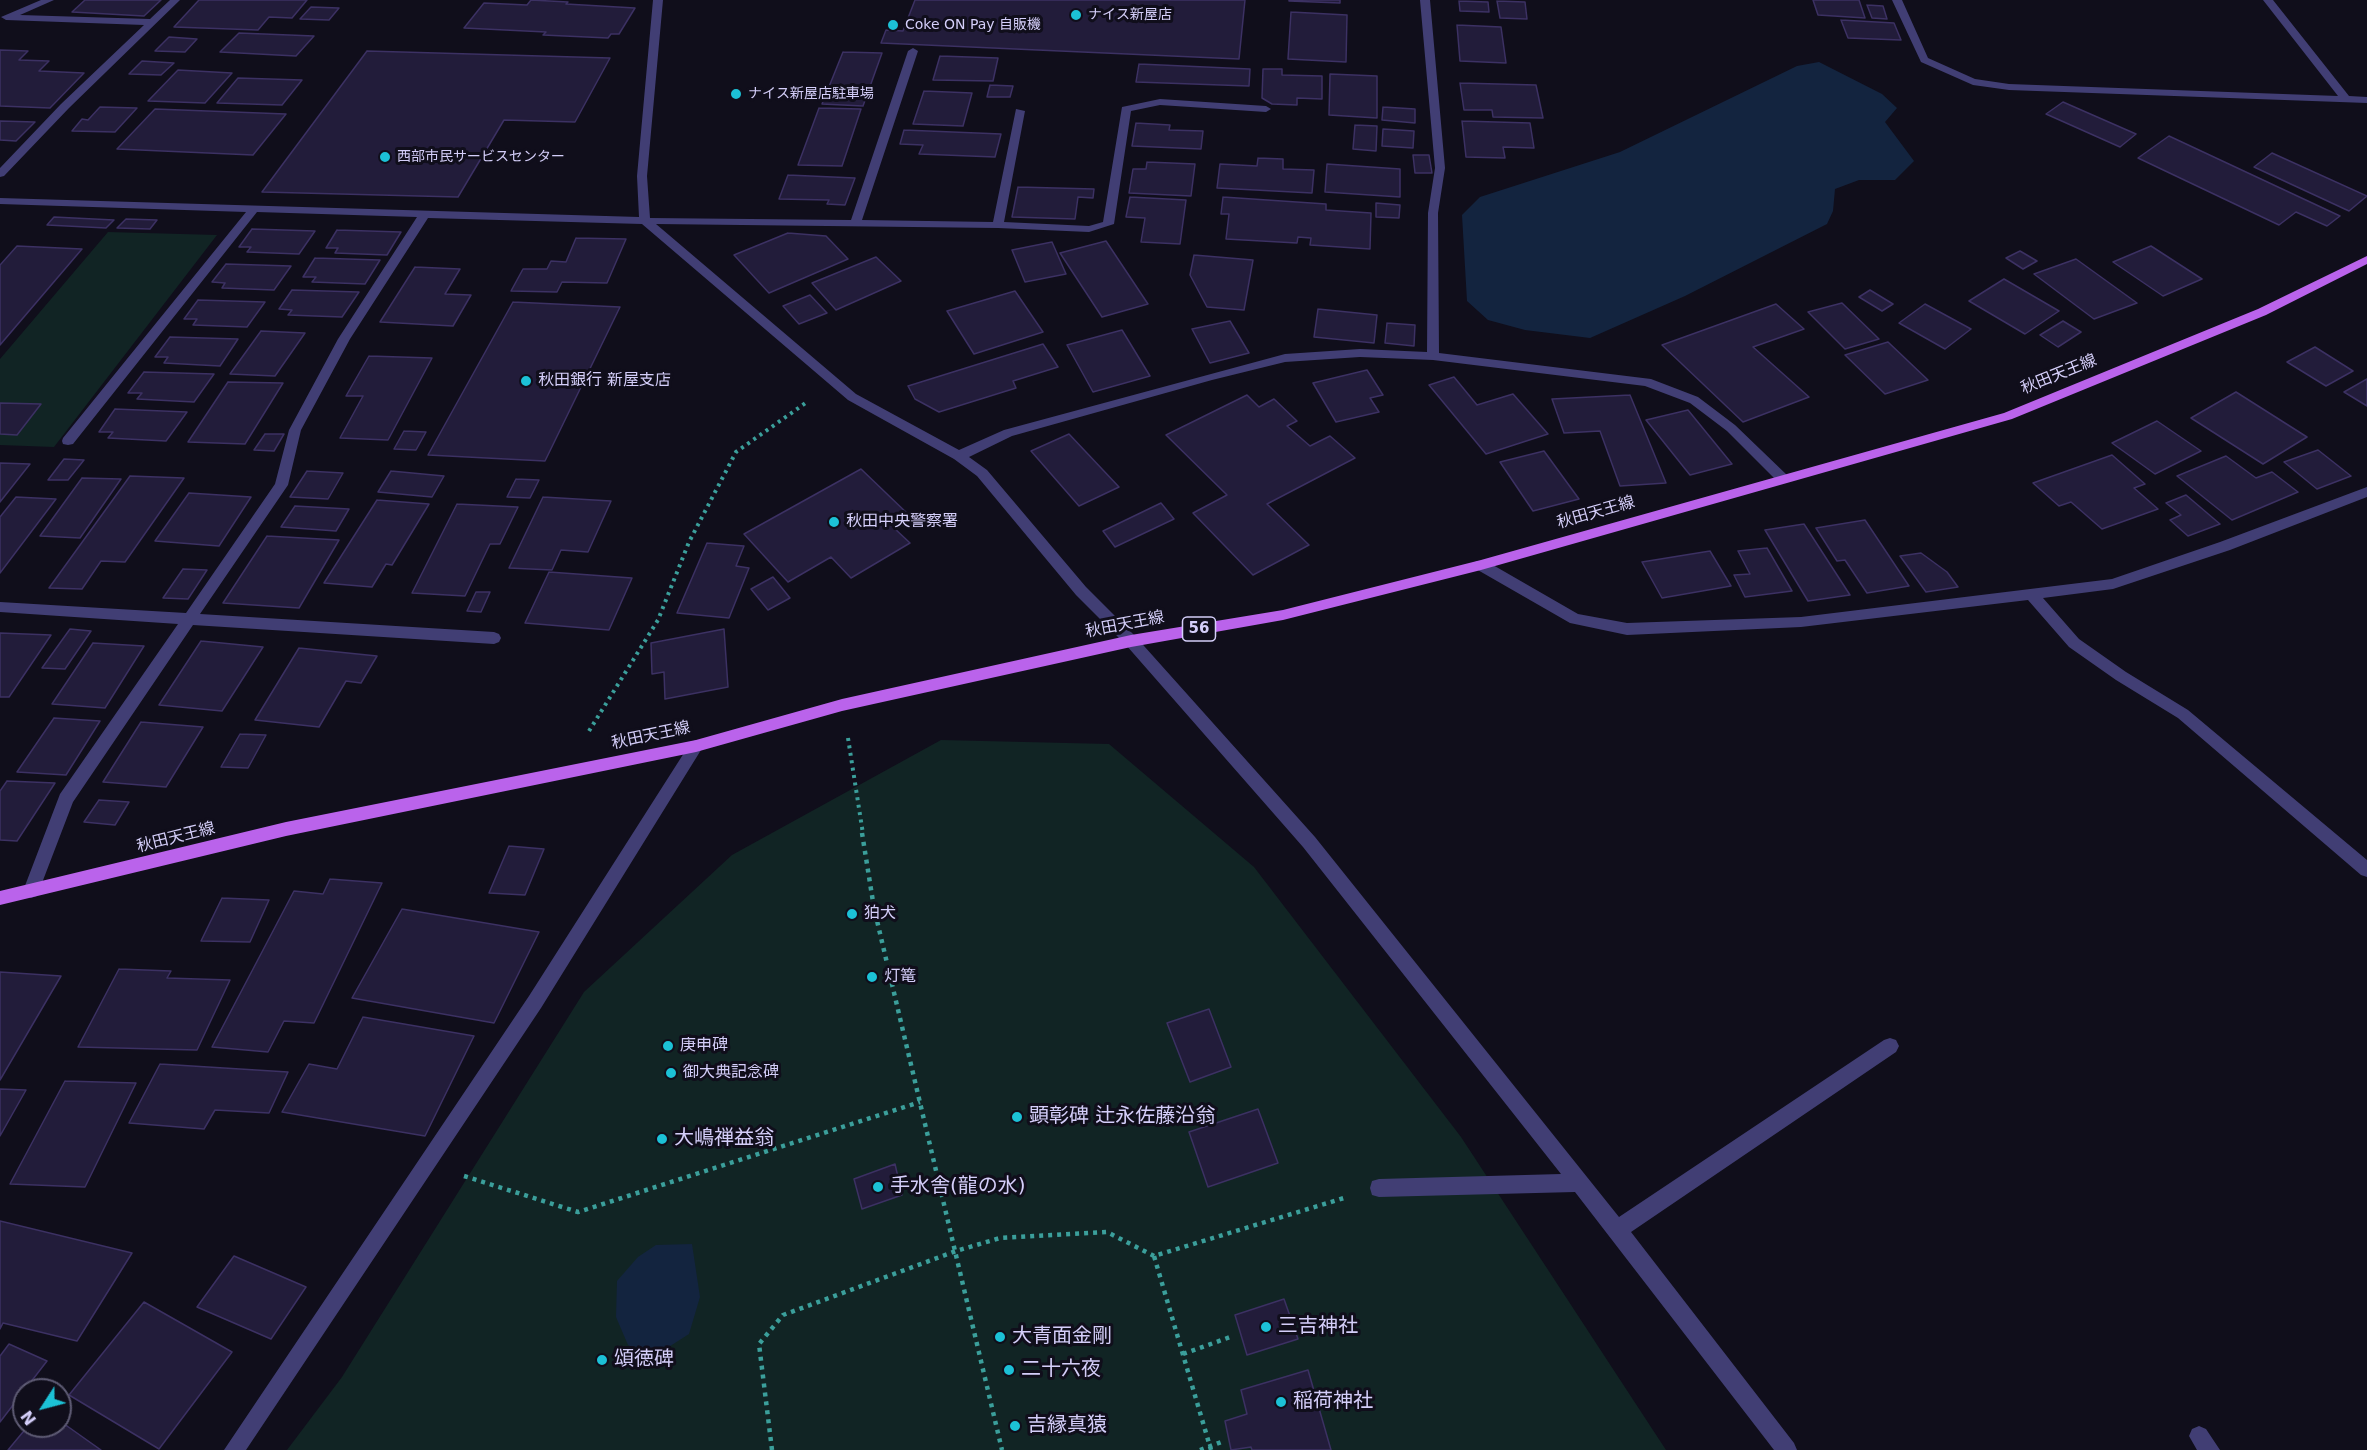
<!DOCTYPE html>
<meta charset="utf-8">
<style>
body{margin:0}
#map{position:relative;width:2367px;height:1450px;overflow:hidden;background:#100e1b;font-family:"DejaVu Sans",sans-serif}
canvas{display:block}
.north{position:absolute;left:12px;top:1378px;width:60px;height:60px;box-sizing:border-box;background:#100e1b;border:2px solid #5e5b74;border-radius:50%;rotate:234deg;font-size:16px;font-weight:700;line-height:24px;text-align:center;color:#d4cef9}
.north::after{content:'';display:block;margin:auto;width:21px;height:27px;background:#1cc1d6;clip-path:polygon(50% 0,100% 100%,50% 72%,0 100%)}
</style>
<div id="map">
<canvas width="2367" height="1450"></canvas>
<div class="north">N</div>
</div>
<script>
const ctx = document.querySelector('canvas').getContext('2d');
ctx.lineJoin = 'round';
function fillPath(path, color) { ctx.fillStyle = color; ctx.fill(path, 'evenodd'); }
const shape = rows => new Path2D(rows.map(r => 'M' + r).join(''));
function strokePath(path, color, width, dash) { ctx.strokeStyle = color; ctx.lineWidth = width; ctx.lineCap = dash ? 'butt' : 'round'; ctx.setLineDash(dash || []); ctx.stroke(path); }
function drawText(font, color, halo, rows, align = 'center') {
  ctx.font = font + ' "DejaVu Sans","Noto Sans JP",sans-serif'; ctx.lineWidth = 6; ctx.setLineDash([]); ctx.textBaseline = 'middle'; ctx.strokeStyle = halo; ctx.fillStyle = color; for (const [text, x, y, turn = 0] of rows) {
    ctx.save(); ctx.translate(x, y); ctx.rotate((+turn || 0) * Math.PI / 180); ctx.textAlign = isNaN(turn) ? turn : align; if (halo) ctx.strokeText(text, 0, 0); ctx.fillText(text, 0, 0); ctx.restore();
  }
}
fillPath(shape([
 [108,232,217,235,54,447,0,445,0,359],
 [941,740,1109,744,1254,867,1461,1137,1666,1450,287,1450,342,1377,584,992,732,855]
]), '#112424');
fillPath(shape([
 [1819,62,1882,94,1897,108,1885,122,1914,161,1895,180,1859,180,1835,189,1833,211,1827,224,1685,296,1590,338,1525,330,1488,320,1467,301,1462,215,1480,197,1620,152,1797,66],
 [692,1244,700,1297,689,1334,653,1357,628,1345,616,1317,617,1281,638,1257,656,1245]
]), '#13243f');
const building = shape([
 [85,0,161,0,144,16,72,12,85,0],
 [199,0,307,0,292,18,269,17,258,30,174,27,199,0],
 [531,0,568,2,566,4,635,8,619,34,611,34,608,38,543,35,546,32,464,28,484,3,527,5,531,0],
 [915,0,1245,0,1239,59,881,43,886,30,903,31,915,0],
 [1289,0,1340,0,1340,3,1289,1,1289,0],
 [1813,0,1859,0,1865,18,1818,15,1813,0],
 [1459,1,1488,2,1489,12,1460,11,1459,1],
 [1497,1,1525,2,1527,19,1500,18,1497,1],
 [1867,5,1883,6,1887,19,1872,18,1867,5],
 [311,7,339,8,329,20,300,19,311,7],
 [1291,12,1347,15,1346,62,1288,59,1291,12],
 [1841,20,1894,23,1901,40,1848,38,1841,20],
 [1457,25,1501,27,1506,63,1460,61,1457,25],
 [239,33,314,36,296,56,220,52,239,33],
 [169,37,197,39,185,52,155,51,169,37],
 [0,50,28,51,19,60,49,61,39,71,84,73,50,108,0,106,0,50],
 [367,51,610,58,575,122,504,120,458,197,262,192,367,51],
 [843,52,882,53,863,106,822,104,843,52],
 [940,56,998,58,993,81,933,80,940,56],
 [142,61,174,63,161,75,129,74,142,61],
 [1139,64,1250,69,1249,86,1136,82,1139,64],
 [1263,69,1282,69,1282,75,1322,76,1322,99,1297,98,1297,105,1272,104,1262,98,1263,69],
 [178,70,232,73,205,103,148,101,178,70],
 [1330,74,1377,76,1377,118,1329,115,1330,74],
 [238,78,302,80,282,105,217,103,238,78],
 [1460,83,1536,85,1543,118,1493,117,1492,110,1464,110,1460,83],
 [990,85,1013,86,1010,97,987,97,990,85],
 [924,91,972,93,963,126,913,124,924,91],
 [2063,102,2136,134,2120,147,2046,114,2063,102],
 [100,107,137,108,115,132,72,131,82,119,88,120,100,107],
 [1383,107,1415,109,1415,123,1382,120,1383,107],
 [819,108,861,109,842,166,798,165,819,108],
 [155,109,286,114,253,155,117,149,155,109],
 [0,121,35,122,16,141,0,140,0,121],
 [1462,121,1530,123,1534,148,1503,147,1505,158,1466,157,1462,121],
 [1136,123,1170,125,1169,130,1203,131,1201,149,1132,146,1136,123],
 [1355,125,1377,126,1376,151,1353,149,1355,125],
 [1383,129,1414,131,1413,148,1382,146,1383,129],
 [904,130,1001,134,995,157,919,154,923,145,900,144,904,130],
 [2169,136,2340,216,2327,226,2296,212,2279,225,2138,158,2169,136],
 [2272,153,2367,196,2349,211,2254,167,2272,153],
 [1413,155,1429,155,1432,173,1415,173,1413,155],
 [1258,158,1283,159,1283,169,1314,170,1312,193,1217,188,1220,164,1257,166,1258,158],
 [1147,162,1195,164,1191,196,1129,193,1133,169,1146,169,1147,162],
 [1327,164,1400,169,1400,197,1325,192,1327,164],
 [788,175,855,178,845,205,827,204,829,200,779,199,788,175],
 [1018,187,1094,189,1093,198,1078,197,1075,219,1012,217,1018,187],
 [1130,197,1186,200,1180,244,1141,242,1145,218,1126,217,1130,197],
 [1223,197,1326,204,1326,210,1371,213,1370,249,1310,245,1311,238,1298,237,1297,243,1226,239,1229,214,1221,214,1223,197],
 [1376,203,1400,205,1399,218,1376,217,1376,203],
 [54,217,114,220,106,228,47,225,54,217],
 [126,219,157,220,150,229,117,228,126,219],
 [252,229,315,231,299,254,247,252,251,247,239,247,252,229],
 [337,230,401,232,387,255,335,253,338,248,326,248,337,230],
 [788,233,826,236,848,259,769,293,734,255,788,233],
 [576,238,626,239,607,283,562,282,557,292,511,291,523,269,547,269,551,261,566,262,576,238],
 [1106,241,1148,304,1102,317,1060,253,1106,241],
 [1052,242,1066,274,1025,282,1012,250,1052,242],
 [17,246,82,249,0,345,0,265,17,246],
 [2151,246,2202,279,2163,296,2113,262,2151,246],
 [2020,251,2037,261,2023,269,2006,258,2020,251],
 [1194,255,1253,260,1244,310,1207,307,1190,275,1194,255],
 [876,257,901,281,836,310,812,283,876,257],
 [315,258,380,260,365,284,312,282,316,277,303,277,315,258],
 [2076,259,2137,303,2094,319,2034,274,2076,259],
 [226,264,291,266,274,290,222,288,225,283,212,282,226,264],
 [415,267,460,269,445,294,471,295,453,326,380,322,415,267],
 [2004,279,2059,311,2025,334,1969,301,2004,279],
 [292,290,359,292,342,317,288,315,292,310,279,309,292,290],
 [1870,290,1893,304,1882,311,1859,297,1870,290],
 [1015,291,1043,332,974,354,947,311,1015,291],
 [810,295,827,313,799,324,783,306,810,295],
 [198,300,265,302,247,327,193,325,197,319,184,319,198,300],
 [513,302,620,307,545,461,428,455,513,302],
 [1842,303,1879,339,1845,349,1808,312,1842,303],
 [1776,304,1804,329,1753,347,1809,397,1743,422,1662,345,1776,304],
 [1925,304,1971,329,1945,349,1899,323,1925,304],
 [1318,309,1377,315,1374,343,1314,337,1318,309],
 [1230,321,1249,353,1210,363,1192,329,1230,321],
 [2063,321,2081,332,2058,347,2040,335,2063,321],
 [1387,323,1415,325,1414,346,1385,343,1387,323],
 [1122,330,1150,376,1093,392,1067,345,1122,330],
 [261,331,305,333,275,376,230,374,261,331],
 [170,337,238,339,220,366,164,363,168,357,155,357,170,337],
 [1888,342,1928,380,1885,394,1845,355,1888,342],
 [1043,344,1058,367,1013,381,1016,388,939,412,915,399,908,386,1043,344],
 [2315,347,2353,371,2326,386,2287,362,2315,347],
 [369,356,432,358,388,440,340,438,363,396,346,396,369,356],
 [1367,370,1383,395,1370,398,1379,412,1336,422,1313,383,1367,370],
 [144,372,214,374,194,402,137,399,142,393,128,393,144,372],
 [1454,377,1477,405,1513,394,1548,434,1486,454,1429,385,1454,377],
 [2367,379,2367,406,2344,392,2367,379],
 [228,382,283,383,245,444,188,442,228,382],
 [2236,392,2307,437,2263,464,2191,418,2236,392],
 [1247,395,1259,407,1274,399,1297,421,1287,426,1310,446,1330,436,1355,458,1267,504,1309,545,1253,575,1193,513,1227,495,1166,435,1247,395],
 [1630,395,1666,483,1620,486,1600,431,1564,433,1552,399,1630,395],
 [0,403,41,404,17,435,0,434,0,403],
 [115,409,187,412,166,441,108,438,113,432,99,432,115,409],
 [1688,410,1732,464,1690,475,1646,420,1688,410],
 [2157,421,2201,451,2155,474,2112,443,2157,421],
 [404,431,426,432,416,450,394,449,404,431],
 [265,434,284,434,274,451,254,450,265,434],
 [1069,434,1119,487,1079,506,1031,451,1069,434],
 [2318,450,2351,476,2317,489,2284,462,2318,450],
 [1544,451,1579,499,1533,511,1500,462,1544,451],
 [2112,455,2145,484,2134,488,2158,509,2102,529,2071,502,2059,506,2033,483,2112,455],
 [2226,456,2256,478,2272,472,2298,492,2232,520,2177,476,2226,456],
 [64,459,84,460,68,480,48,480,64,459],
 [0,463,30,464,0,502,0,463],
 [861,469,911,517,893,527,910,543,851,578,831,557,788,582,744,534,861,469],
 [307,471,343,473,328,499,290,497,307,471],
 [391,471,444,476,432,497,378,492,391,471],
 [130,476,184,478,125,562,101,561,82,589,49,588,130,476],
 [82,478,121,479,80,538,40,536,82,478],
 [516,479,539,480,530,498,507,497,516,479],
 [189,493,251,497,219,546,155,541,189,493],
 [2186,495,2220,524,2188,536,2170,520,2181,515,2166,503,2186,495],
 [16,497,56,499,0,573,0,517,16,497],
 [543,497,611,501,588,552,561,550,552,570,509,568,543,497],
 [377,500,429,504,392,565,386,564,372,587,324,583,377,500],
 [1161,503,1174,519,1115,547,1103,531,1161,503],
 [457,504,518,507,500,544,490,544,465,596,412,593,457,504],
 [295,506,349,509,336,531,281,527,295,506],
 [1865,520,1909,586,1867,593,1845,560,1837,561,1816,528,1865,520],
 [1804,524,1850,595,1808,601,1765,530,1804,524],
 [267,536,339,540,299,608,223,603,267,536],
 [707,543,744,546,736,566,749,568,729,618,677,613,707,543],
 [1767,548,1792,591,1745,597,1734,575,1750,574,1738,551,1767,548],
 [1710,551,1731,586,1662,598,1642,562,1710,551],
 [1921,553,1947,572,1958,587,1926,592,1900,556,1921,553],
 [183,569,207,570,188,599,163,598,183,569],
 [549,572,632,578,609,630,525,623,549,572],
 [773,577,790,598,768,610,751,589,773,577],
 [476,592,490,592,481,612,467,611,476,592],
 [70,629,91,631,65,669,42,668,70,629],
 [724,629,728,687,665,699,664,672,652,674,651,643,724,629],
 [0,633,51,635,9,697,0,697,0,633],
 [201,641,263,647,222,711,159,705,201,641],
 [93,643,144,646,105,708,52,704,93,643],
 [299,648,377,656,361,683,346,681,319,727,255,720,299,648],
 [54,718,100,721,66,775,17,772,54,718],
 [141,722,203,727,166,787,103,782,141,722],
 [240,734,266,735,248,768,221,767,240,734],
 [7,781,55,783,17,841,0,840,0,791,7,781],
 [99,800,129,802,115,825,84,822,99,800],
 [509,846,544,849,525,895,489,893,509,846],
 [330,879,382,883,314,1023,284,1021,268,1052,212,1047,294,891,323,894,330,879],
 [222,898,269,900,250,942,201,941,222,898],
 [402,909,539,932,494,1023,352,998,402,909],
 [119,969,171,971,167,978,230,980,197,1050,78,1047,119,969],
 [0,972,61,976,0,1080,0,972],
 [1209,1009,1231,1067,1190,1082,1167,1023,1209,1009],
 [363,1017,474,1036,425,1136,282,1112,309,1064,337,1069,363,1017],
 [160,1064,288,1072,269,1113,215,1110,204,1129,129,1123,160,1064],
 [65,1081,136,1083,85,1187,10,1184,65,1081],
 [0,1089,26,1090,0,1136,0,1089],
 [1258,1109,1278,1163,1208,1187,1189,1132,1258,1109],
 [895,1164,902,1195,862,1209,854,1179,895,1164],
 [0,1221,132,1253,77,1341,3,1323,0,1329,0,1221],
 [234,1256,306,1287,271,1339,197,1307,234,1256],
 [1284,1299,1298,1339,1247,1355,1235,1315,1284,1299],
 [144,1302,232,1352,159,1449,69,1395,144,1302],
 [9,1344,47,1361,0,1422,0,1356,9,1344],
 [1308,1370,1331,1450,1252,1450,1251,1447,1231,1450,1225,1421,1247,1414,1241,1390,1308,1370],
 [60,1421,101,1450,8,1450,28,1426,60,1426,60,1421]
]);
fillPath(building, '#221c3a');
strokePath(building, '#3c3163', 1.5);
strokePath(shape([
 [589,731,658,620,689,542,736,452,807,402],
 [848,738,863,834]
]), '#3b9f9b', 4, [3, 4.5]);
strokePath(shape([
 [862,833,874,908,1002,1450],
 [464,1176,578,1212,920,1102],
 [1183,1354,1233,1336],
 [772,1450,759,1344,783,1315,956,1251,1000,1238,1107,1232,1154,1256],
 [1200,1450,1224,1441],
 [1211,1450,1154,1256,1344,1198]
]), '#3b9f9b', 4.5, [4, 5]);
fillPath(shape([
 [41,0,54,0,20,15,150,19,170,0,180,0,69,108,4,176,0,177,0,168,61,104,144,25,6,20,1,17,41,0],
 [653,0,663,0,647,176,650,218,851,220,908,51,913,48,918,51,862,220,993,222,1016,109,1025,111,1004,222,1089,226,1103,222,1122,107,1160,99,1266,106,1271,109,1266,112,1160,105,1131,111,1114,224,1089,232,998,228,656,224,856,394,959,450,1004,430,1285,354,1360,349,1427,352,1428,213,1435,168,1420,0,1430,0,1445,168,1438,213,1439,353,1651,379,1698,397,1735,425,1788,476,1790,479,1788,482,1778,482,1727,431,1690,403,1645,386,1433,360,1360,357,1285,362,1212,380,1012,436,969,457,987,470,1086,587,1136,637,1315,837,1619,1217,1884,1040,1890,1038,1896,1040,1899,1046,1896,1052,1631,1232,1794,1443,1797,1450,1774,1450,1575,1192,1379,1197,1372,1195,1370,1188,1372,1181,1379,1179,1561,1174,1303,847,1126,645,1076,595,977,476,954,459,848,400,642,224,428,218,350,339,301,430,288,485,200,614,494,632,499,634,501,638,499,642,494,644,193,625,73,802,37,896,31,898,25,896,23,891,60,794,178,624,0,612,0,602,186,613,275,484,289,430,338,339,417,217,257,212,73,444,68,445,63,444,62,441,63,438,246,212,0,204,0,198,639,217,637,176,653,0],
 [1892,0,1902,0,1928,58,1975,79,2009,84,2338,96,2263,0,2273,0,2349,96,2367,97,2367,103,2009,90,1973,85,1921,62,1892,0],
 [2367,487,2367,497,2230,550,2113,589,2043,598,2079,639,2126,672,2188,710,2367,860,2367,877,2361,875,2178,718,2116,680,2069,647,2028,600,1801,627,1627,635,1570,623,1476,569,1474,565,1476,561,1486,561,1578,614,1627,623,1801,617,2112,579,2220,542,2367,487],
 [696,740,701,742,704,746,701,750,541,1008,246,1450,224,1450,529,996,691,742,696,740],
 [2199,1426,2206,1429,2220,1450,2197,1450,2189,1436,2192,1429,2199,1426]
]), '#413e74');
fillPath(shape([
 [2367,256,2367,264,2266,315,2012,419,1481,570,1283,620,1131,647,842,711,696,752,286,836,0,905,0,891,286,822,696,740,842,699,1131,635,1283,610,1481,560,2004,413,2258,309,2367,256]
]), '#ba63eb');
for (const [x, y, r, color] of [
 [1076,15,6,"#1cc1d6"],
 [893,25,6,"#1cc1d6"],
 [736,94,6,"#1cc1d6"],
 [385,157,6,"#1cc1d6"],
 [526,381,6,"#1cc1d6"],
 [834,522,6,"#1cc1d6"],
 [852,914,6,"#1cc1d6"],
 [872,977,6,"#1cc1d6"],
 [668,1046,6,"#1cc1d6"],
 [671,1073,6,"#1cc1d6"],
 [1017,1117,6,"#1cc1d6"],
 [662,1139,6,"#1cc1d6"],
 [878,1187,6,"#1cc1d6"],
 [1266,1327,6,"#1cc1d6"],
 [1000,1337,6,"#1cc1d6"],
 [602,1360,6,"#1cc1d6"],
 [1009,1370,6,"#1cc1d6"],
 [1281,1402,6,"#1cc1d6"],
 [1015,1426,6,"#1cc1d6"]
]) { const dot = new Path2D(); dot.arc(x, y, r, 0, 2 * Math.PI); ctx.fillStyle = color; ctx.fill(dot); strokePath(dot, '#100e1b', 2); }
drawText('14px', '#d4cef9', '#100e1b', [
 ["ナイス新屋店",1088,15],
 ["Coke ON Pay 自販機",905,25],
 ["ナイス新屋店駐車場",748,94],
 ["西部市民サービスセンター",397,157]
], 'left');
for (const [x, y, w] of [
 [1199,629,33]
]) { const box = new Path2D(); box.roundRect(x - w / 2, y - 12, w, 24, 4.5); ctx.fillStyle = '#100e1b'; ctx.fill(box); strokePath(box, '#d4cef9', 1.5); }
drawText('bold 15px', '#d4cef9', null, [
 ["56",1199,629]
]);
drawText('16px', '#d4cef9', '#100e1b', [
 ["秋田天王線",2059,375,-22],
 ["秋田天王線",1596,513,-16],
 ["秋田天王線",1125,625,-11],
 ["秋田天王線",651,736,-12],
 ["秋田天王線",176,838,-14]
]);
drawText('16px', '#d4cef9', '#100e1b', [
 ["秋田銀行 新屋支店",538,381],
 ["秋田中央警察署",846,522],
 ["狛犬",864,914],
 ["灯篭",884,977],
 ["庚申碑",680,1046],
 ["御大典記念碑",683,1073]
], 'left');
drawText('20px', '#d4cef9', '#100e1b', [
 ["顕彰碑 辻永佐藤沿翁",1029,1117],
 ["大嶋禅益翁",674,1139],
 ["手水舎(龍の水)",890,1187],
 ["三吉神社",1278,1327],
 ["大青面金剛",1012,1337],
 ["頌徳碑",614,1360],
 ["二十六夜",1021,1370],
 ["稲荷神社",1293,1402],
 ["吉縁真猿",1027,1426]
], 'left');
</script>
